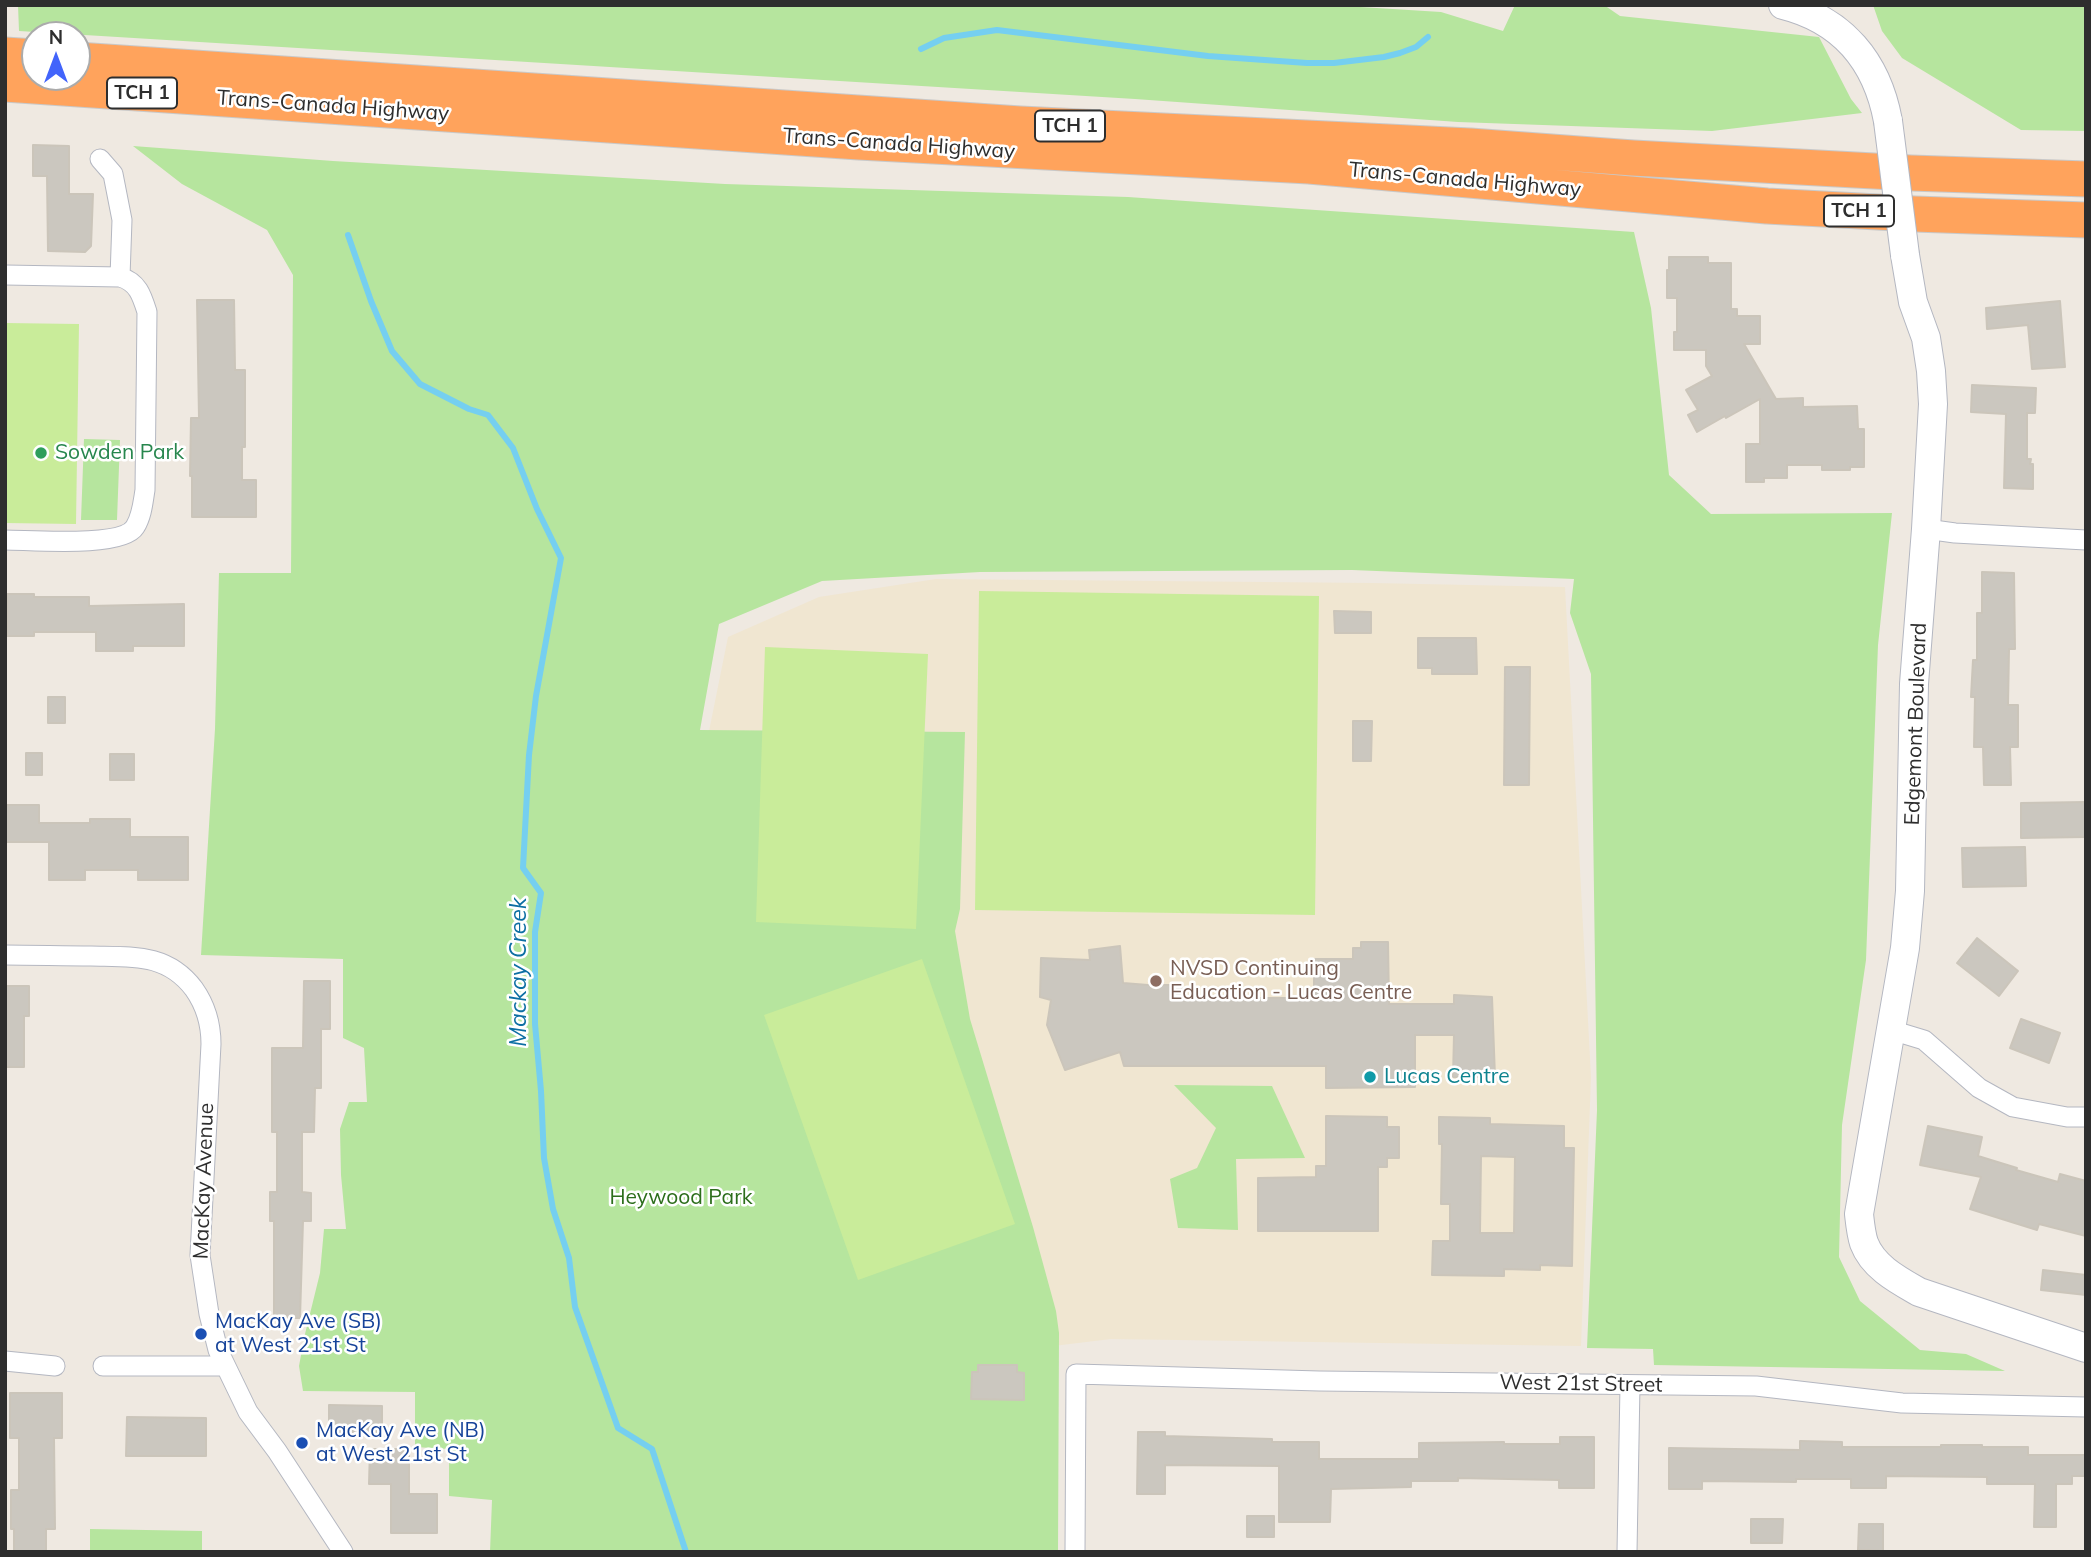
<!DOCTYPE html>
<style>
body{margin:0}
#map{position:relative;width:2091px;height:1557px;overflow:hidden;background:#efe9e1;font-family:Mulish,sans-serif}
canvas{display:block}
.frame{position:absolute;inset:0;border:7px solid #2e2e2e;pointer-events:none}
.north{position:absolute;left:21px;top:21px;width:70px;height:70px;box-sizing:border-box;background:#fff;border:2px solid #ababab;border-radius:50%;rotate:0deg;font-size:19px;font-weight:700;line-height:28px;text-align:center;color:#2e2e2e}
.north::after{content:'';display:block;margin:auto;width:24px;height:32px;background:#4264fb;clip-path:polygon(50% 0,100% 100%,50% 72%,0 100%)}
</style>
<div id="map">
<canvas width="2091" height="1557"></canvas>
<div class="frame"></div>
<div class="north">N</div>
</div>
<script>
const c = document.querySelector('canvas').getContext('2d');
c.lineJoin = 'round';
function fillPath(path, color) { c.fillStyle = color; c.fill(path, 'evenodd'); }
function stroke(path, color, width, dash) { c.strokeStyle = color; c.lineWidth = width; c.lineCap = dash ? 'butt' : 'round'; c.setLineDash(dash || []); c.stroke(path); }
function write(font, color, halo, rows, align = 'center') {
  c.font = font + ' Mulish,sans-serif'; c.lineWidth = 5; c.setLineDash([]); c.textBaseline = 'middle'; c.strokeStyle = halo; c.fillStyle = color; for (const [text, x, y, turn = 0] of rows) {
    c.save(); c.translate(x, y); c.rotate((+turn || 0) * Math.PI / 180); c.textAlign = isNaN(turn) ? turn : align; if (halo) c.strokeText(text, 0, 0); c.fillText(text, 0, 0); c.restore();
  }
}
fillPath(new Path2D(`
 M 936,579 L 1373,583 L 1565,587 L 1591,1077 L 1581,1346 L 1111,1339 L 905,1364 L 704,756 L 728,637 L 819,597 Z`), '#f0e6d1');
fillPath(new Path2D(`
 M 18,5 L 1328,5 L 1441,12 L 1503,31 L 1515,5 L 1604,5 L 1620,16 L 1819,37 L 1851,99 L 1862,113 L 1712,131 L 1458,122 L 1135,99 L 19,31 Z
 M 1873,5 L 2086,5 L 2086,131 L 2021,130 L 1902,58 L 1882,31 Z
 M 133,146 L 333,161 L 725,184 L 1128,197 L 1634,232 L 1651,308 L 1669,475 L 1711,514 L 1892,513 L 1878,645 L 1866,960 L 1842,1125 L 1839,1257 L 1860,1301 L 1920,1350 L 1966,1354 L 2005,1371 L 1654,1365 L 1653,1349 L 1587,1348 L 1597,1110 L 1591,674 L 1570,613 L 1574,579 L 1352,570 L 980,572 L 822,581 L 719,624 L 700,730 L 965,732 L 960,909 L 955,931 L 970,1019 L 1033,1227 L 1056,1311 L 1059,1333 L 1058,1552 L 490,1552 L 492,1500 L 449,1496 L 449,1449 L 415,1447 L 415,1392 L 303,1391 L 299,1366 L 305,1334 L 320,1273 L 324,1229 L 346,1229 L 341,1175 L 340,1129 L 349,1102 L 367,1102 L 364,1048 L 343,1038 L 343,959 L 201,955 L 215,729 L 219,573 L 291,573 L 293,275 L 267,230 L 182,184 Z
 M 84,439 L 120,440 L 117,520 L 81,520 Z
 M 1174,1085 L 1272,1086 L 1305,1158 L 1236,1159 L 1238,1230 L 1178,1228 L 1170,1179 L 1197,1168 L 1216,1128 Z
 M 90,1529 L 202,1531 L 202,1552 L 90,1552 Z`), '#b6e59e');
fillPath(new Path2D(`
 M 5,323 L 79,324 L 76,524 L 5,523 Z
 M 979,591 L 1319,596 L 1315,915 L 975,910 Z
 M 765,647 L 928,654 L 916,929 L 756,922 Z
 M 922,959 L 1015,1224 L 858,1280 L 764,1015 Z`), '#c9ec9a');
stroke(new Path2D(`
 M 921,49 L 944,38 L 997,30 L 1208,56 L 1307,63 L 1334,63 L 1384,57 L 1400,53 L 1416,47 L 1428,37
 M 348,235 L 371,301 L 392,351 L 420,384 L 469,409 L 488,415 L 513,448 L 537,509 L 561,558 L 536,696 L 529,755 L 523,868 L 541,893 L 535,932 L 535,1024 L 541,1091 L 544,1158 L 553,1209 L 569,1258 L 575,1307 L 618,1428 L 652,1449 L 686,1552`), '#75cff0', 6);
const building = new Path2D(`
 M 33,145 L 69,146 L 69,194 L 93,194 L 91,246 L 85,252 L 48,251 L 47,176 L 33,176 Z
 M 1669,257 L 1708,257 L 1708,263 L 1731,263 L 1731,309 L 1737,309 L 1737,316 L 1760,316 L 1760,344 L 1744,344 L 1776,399 L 1803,398 L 1803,407 L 1857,406 L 1858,429 L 1864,429 L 1864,467 L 1850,467 L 1850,470 L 1822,470 L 1822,465 L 1787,465 L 1787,478 L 1764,478 L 1764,482 L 1746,482 L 1746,444 L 1760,444 L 1760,399 L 1726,418 L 1725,416 L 1697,432 L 1688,415 L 1698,410 L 1686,390 L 1712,376 L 1706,366 L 1706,350 L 1674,350 L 1674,332 L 1677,332 L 1677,298 L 1667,298 L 1667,270 L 1669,270 Z
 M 197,300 L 234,300 L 235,370 L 245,370 L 245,447 L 242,447 L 242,480 L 256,480 L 256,517 L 192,517 L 192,476 L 190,476 L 191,418 L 199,418 Z
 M 2060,301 L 2065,367 L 2032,369 L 2028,325 L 1987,329 L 1986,308 Z
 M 1972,385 L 2036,388 L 2035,413 L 2027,413 L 2027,459 L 2031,459 L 2030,464 L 2033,464 L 2033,489 L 2004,488 L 2006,414 L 1971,412 Z
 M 1982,572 L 2014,573 L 2015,649 L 2009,649 L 2008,705 L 2018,705 L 2018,747 L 2010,747 L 2011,785 L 1984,785 L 1983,747 L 1974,747 L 1975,697 L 1971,697 L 1973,660 L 1977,660 L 1977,613 L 1982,613 Z
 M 7,594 L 34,594 L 34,597 L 89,597 L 89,606 L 184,604 L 184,646 L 133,646 L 133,651 L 96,651 L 96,632 L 34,632 L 34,636 L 7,636 Z
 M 1334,611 L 1371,612 L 1371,633 L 1335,633 Z
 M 1418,638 L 1476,638 L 1477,674 L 1432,674 L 1432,668 L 1418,668 Z
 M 1505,667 L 1530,667 L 1529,785 L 1504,785 Z
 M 48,697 L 65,697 L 65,723 L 48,723 Z
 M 1353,721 L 1372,721 L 1371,761 L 1353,761 Z
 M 26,753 L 42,753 L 42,775 L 26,775 Z
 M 110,754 L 134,754 L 134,780 L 110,780 Z
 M 2086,802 L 2086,837 L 2021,838 L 2021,803 Z
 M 5,805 L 39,805 L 39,823 L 90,823 L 90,819 L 130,819 L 130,837 L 188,837 L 188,880 L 138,880 L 138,870 L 85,870 L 85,880 L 49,880 L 49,842 L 5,842 Z
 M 2025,847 L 2026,886 L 1963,887 L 1962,848 Z
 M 1977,938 L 2018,971 L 1999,996 L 1957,963 Z
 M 1361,942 L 1388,942 L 1389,1004 L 1454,1004 L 1454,995 L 1492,997 L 1495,1077 L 1453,1077 L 1454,1035 L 1415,1035 L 1415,1087 L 1326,1088 L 1326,1066 L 1124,1066 L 1120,1052 L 1065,1070 L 1047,1025 L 1051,1000 L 1040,997 L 1041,958 L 1090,960 L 1089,950 L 1120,946 L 1123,983 L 1148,985 L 1182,985 L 1182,998 L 1314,998 L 1314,959 L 1353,959 L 1353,948 L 1361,948 Z
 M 304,981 L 330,981 L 330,1029 L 321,1029 L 321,1088 L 315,1088 L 314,1132 L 302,1132 L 302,1192 L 311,1193 L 311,1221 L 303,1221 L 300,1318 L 274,1318 L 274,1221 L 270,1221 L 270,1192 L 277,1192 L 277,1132 L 272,1132 L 272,1048 L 303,1048 Z
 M 5,986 L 29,986 L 29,1016 L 24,1016 L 24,1067 L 5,1067 Z
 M 2021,1019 L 2060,1033 L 2049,1063 L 2010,1048 Z
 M 1326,1116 L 1387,1117 L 1387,1127 L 1399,1127 L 1399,1158 L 1387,1158 L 1387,1167 L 1378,1167 L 1378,1231 L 1258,1231 L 1258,1178 L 1316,1177 L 1316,1166 L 1326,1166 Z
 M 1439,1117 L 1490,1118 L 1490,1124 L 1564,1126 L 1564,1148 L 1574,1148 L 1572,1266 L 1540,1265 L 1540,1270 L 1504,1269 L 1504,1276 L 1432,1275 L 1433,1241 L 1450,1241 L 1450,1204 L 1441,1204 L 1442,1144 L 1439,1144 ZM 1481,1156 L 1515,1157 L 1514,1233 L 1480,1233 Z
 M 1928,1126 L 1982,1137 L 1978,1156 L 2017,1168 L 2016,1170 L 2058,1182 L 2060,1174 L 2086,1181 L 2086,1236 L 2039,1224 L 2037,1230 L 1970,1209 L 1981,1177 L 1920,1165 Z
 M 2043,1270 L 2086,1275 L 2086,1295 L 2041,1290 Z
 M 978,1365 L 1017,1365 L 1017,1372 L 1024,1373 L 1024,1400 L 971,1399 L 972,1372 L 978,1372 Z
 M 10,1393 L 62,1393 L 62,1438 L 54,1438 L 55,1529 L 46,1529 L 46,1552 L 14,1552 L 14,1529 L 11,1529 L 11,1490 L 19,1490 L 19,1438 L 10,1438 Z
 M 329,1405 L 382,1406 L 382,1434 L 329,1434 Z
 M 127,1417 L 206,1418 L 206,1456 L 126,1456 Z
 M 1138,1432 L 1165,1432 L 1165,1436 L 1272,1439 L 1272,1442 L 1319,1442 L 1319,1459 L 1419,1459 L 1419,1443 L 1504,1442 L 1504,1444 L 1560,1444 L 1560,1437 L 1594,1437 L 1594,1488 L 1559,1488 L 1559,1480 L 1458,1478 L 1458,1481 L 1411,1481 L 1411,1487 L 1331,1489 L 1330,1522 L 1279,1522 L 1279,1466 L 1165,1465 L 1165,1494 L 1137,1494 Z
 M 1800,1441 L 1842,1442 L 1842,1447 L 1941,1447 L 1941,1445 L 1982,1445 L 1982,1447 L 2028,1447 L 2028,1455 L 2086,1455 L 2086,1476 L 2072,1476 L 2072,1484 L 2056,1484 L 2056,1527 L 2034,1527 L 2035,1484 L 1987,1484 L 1987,1477 L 1886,1476 L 1886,1488 L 1851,1488 L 1851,1479 L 1796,1479 L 1796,1482 L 1702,1481 L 1702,1489 L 1669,1489 L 1669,1448 L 1800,1450 Z
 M 370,1449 L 409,1449 L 409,1494 L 437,1494 L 437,1533 L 391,1533 L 391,1484 L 369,1484 Z
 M 1247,1516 L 1274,1516 L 1274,1537 L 1247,1537 Z
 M 1751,1519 L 1783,1519 L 1782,1543 L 1751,1543 Z
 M 1859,1524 L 1883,1524 L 1883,1551 L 1858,1550 Z`);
fillPath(building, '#cbc7bf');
stroke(building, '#cbc5ba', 2);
const street = new Path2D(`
 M 5,275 L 120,277
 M 1926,529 L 1955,533 L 2086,540
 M 5,540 C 31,540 122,548 135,527 C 142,516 143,502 145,490 L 147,312 C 142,296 138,282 120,277 L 122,220 L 113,174 L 100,159
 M 5,955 C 34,955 63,956 91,956 C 132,957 167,953 194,989 C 206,1006 211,1024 211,1044 L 200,1255 L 209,1314 L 218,1350 L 248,1412 L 277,1451 L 343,1552
 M 1891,1030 L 1924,1040 L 1979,1088 L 2013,1107 L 2067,1117 L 2086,1117
 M 5,1361 L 55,1366
 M 103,1366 L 224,1366
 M 1075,1552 L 1076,1374 L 1319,1381 L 1756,1386 L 1902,1403 L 2086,1407
 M 1627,1552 L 1630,1385`);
const secondary = new Path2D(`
 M 1783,5 C 1843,20 1877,62 1888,121
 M 1905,255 L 1913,302 L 1926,338 L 1931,371 L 1933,404 L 1926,529 L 1914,684 L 1910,891 L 1905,948 L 1859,1214 C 1860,1223 1861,1234 1864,1243 C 1873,1267 1898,1280 1919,1292 L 2086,1348`);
const highway = new Path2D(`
 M 5,55 L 35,57
 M 77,60 L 1020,124 L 1470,146 L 1633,158 L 1911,173 L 2086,179
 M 5,84 L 859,142 L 1309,166 L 1767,206 L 1915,214 L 2086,220`);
stroke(street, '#b4b7c1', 21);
stroke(secondary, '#b4b7c1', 30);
stroke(highway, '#c9c9c9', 37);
stroke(street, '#fff', 19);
stroke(secondary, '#fff', 28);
stroke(highway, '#ffa35c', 35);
const secondaryBridge = new Path2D(`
 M 1888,121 L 1905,255`);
stroke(secondaryBridge, '#b4b7c1', 30, []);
stroke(secondaryBridge, '#fff', 28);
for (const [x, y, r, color] of [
 [41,453,7,"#2e9e5b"],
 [1156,981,7,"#8d6e63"],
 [1370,1077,7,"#0f9aa8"],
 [201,1334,7,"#1a4fb4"],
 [302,1443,7,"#1a4fb4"]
]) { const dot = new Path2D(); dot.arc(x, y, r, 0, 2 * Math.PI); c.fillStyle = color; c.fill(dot); stroke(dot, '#fff', 2.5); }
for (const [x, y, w] of [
 [142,93,70],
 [1070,126,70],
 [1859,211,70]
]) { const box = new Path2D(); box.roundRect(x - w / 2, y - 15.5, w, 31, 5); c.fillStyle = '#fff'; c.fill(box); stroke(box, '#2e2e2e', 2); }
write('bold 19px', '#2e2e2e', null, [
 ["TCH 1",142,93],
 ["TCH 1",1070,126],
 ["TCH 1",1859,211]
]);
write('21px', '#2e2e2e', '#fff', [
 ["Trans-Canada Highway",333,106,4],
 ["Trans-Canada Highway",899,144,4],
 ["Trans-Canada Highway",1465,180,5],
 ["Edgemont Boulevard",1916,724,-88],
 ["MacKay Avenue",204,1181,-88],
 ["West 21st Street",1581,1384,1]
]);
write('21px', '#27864d', '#fff', [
 ["Sowden Park",55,453]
], 'left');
write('21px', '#785e54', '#fff', [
 ["NVSD Continuing",1170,969],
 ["Education - Lucas Centre",1170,993]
], 'left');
write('21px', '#0d838f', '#fff', [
 ["Lucas Centre",1384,1077]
], 'left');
write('21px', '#2c6e1b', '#fff', [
 ["Heywood Park",681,1198]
]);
write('21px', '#164399', '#fff', [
 ["MacKay Ave (SB)",215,1322],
 ["at West 21st St",215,1346],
 ["MacKay Ave (NB)",316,1431],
 ["at West 21st St",316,1455]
], 'left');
write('italic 23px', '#0d6fa3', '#fff', [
 ["Mackay Creek",519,972,-90]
]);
</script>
